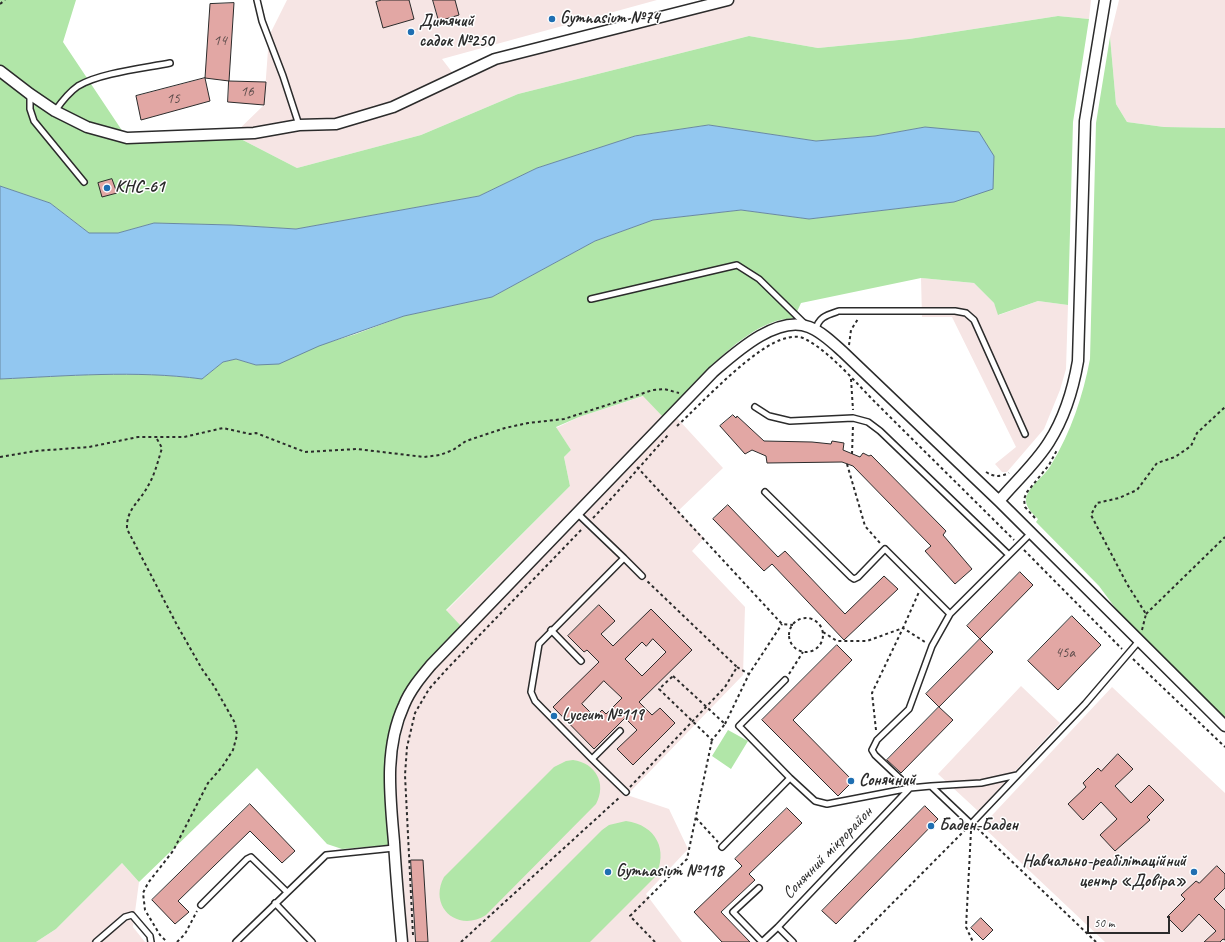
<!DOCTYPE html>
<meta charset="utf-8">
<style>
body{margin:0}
#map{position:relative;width:1225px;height:942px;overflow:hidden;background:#fff;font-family:Caveat,sans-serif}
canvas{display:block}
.scale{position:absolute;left:1087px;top:916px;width:83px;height:18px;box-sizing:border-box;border:2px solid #2b2b2b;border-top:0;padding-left:5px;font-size:12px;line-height:14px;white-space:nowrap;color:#2b2b2b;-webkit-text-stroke:3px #fff;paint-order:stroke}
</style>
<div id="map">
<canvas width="1225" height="942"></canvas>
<div class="scale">50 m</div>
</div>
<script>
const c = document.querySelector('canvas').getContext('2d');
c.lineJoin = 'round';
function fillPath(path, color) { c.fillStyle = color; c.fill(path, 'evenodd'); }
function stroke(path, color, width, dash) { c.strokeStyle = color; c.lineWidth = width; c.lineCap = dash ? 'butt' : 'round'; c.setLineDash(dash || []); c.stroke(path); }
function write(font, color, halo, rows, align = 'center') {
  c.font = font + ' Caveat,sans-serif'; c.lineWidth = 3; c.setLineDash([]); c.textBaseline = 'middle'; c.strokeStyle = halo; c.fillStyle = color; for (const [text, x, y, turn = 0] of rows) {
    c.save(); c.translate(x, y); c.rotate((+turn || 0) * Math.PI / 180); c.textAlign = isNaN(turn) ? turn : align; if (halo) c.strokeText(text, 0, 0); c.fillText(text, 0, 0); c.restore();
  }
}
fillPath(new Path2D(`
 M 287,0 L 657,0 L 442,59 L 455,76 L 495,59 L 728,0 L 1091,0 L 1089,19 L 1058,16 L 909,39 L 818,48 L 749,36 L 518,94 L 421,135 L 297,168 L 233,135 L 264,105 L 269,36 Z
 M 1119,0 L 1225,0 L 1225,128 L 1164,127 L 1127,122 L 1116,104 L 1110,37 Z
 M 921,278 L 974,283 L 994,303 L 999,315 L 1038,301 L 1068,305 L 1066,369 L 1060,390 L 1044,429 L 1007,472 L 1002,472 L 995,464 L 1016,447 L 952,317 L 922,317 Z
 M 644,396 L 663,417 L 461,626 L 446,611 L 570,486 L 564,457 L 571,450 L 556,428 L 579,417 Z
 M 677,418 L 723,468 L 678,511 L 704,538 L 692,551 L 745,607 L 743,675 L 627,795 L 669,809 L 688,849 L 646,894 L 682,942 L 406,942 L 397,822 L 396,772 L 399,743 L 408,707 L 419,687 L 434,668 Z
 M 1021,686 L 1060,723 L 978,811 L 938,774 Z
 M 1112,687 L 1225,793 L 1225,942 L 1105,942 L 982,826 Z
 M 122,863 L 139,882 L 133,927 L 145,942 L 36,942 L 56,929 Z`), '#f6e5e4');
fillPath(new Path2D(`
 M 0,0 L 76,0 L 63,42 L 127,138 L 233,135 L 297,168 L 421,135 L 518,94 L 749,36 L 818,48 L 909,39 L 1058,16 L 1089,19 L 1073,122 L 1068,305 L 1038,301 L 998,315 L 994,303 L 974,283 L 921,278 L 801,303 L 794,318 C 788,319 782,319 776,321 C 735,334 692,386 663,417 L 643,396 L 579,417 L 556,427 L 571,450 L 564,457 L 570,486 L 446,610 L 461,626 C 444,643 426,660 412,680 C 378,729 386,789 389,845 L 342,849 L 327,844 L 257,768 L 139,882 L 122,863 L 56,929 L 36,942 L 0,942 L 0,379 C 67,376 135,370 202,379 L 223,362 L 236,359 L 256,365 L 356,334 L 404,316 L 492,297 L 595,241 L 653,220 L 741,210 L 809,219 L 954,202 L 945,130 L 925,127 L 875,136 L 816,141 L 709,125 L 635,136 L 537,168 L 479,196 L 296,229 L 231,225 L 154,223 L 118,233 L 89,233 L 50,203 L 0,186 Z
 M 1110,37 L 1116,104 L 1127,122 L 1164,127 L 1225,128 L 1225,718 L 1119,613 L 1099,586 L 1036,522 L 1038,519 C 1033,514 1025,507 1026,499 C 1028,486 1045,476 1051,465 C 1071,432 1083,396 1090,359 L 1096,123 Z
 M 728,730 L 748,741 L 731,769 L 712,756 Z
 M 573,760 C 596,763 607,784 596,804 L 486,915 C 458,933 428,907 444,877 L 554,767 L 566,761 Z
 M 626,821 C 656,825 669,850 655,877 L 590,942 L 490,942 L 602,830 L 609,825 Z`), '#b1e6a8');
const water = new Path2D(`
 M 709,125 L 816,141 L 875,136 L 925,127 L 979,132 L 994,156 L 993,189 L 954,202 L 809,219 L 741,210 L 653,220 L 595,241 L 492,297 L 404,316 L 319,346 L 279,364 L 256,365 L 236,359 L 223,362 L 202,379 C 135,370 67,376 0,379 L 0,186 L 50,203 L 89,233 L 118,233 L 154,223 L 231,225 L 296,229 L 479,196 L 537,168 L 635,136 Z`);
fillPath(water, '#92c7f0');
stroke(water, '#6989a1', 1);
const building = new Path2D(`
 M 382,0 L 409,0 L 414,19 L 383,28 L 376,2 Z
 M 433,0 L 455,0 L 459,15 L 439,21 Z
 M 234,3 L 229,81 L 205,78 L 210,4 Z
 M 205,78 L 210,101 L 141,120 L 136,96 Z
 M 229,81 L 266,82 L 264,105 L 228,102 Z
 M 112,179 L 117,193 L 102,197 L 98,183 Z
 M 733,415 L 736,418 L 737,416 L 764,441 L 812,442 L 831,444 L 832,441 L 844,443 L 843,450 L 860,457 L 863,453 L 869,456 L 871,455 L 946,531 L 943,535 L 972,569 L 955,584 L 925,551 L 931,546 L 853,466 L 842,462 L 767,463 L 766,456 L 752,450 L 745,454 L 720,426 Z
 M 728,505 L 778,557 L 785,551 L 845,614 L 884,576 L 898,589 L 844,640 L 772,564 L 764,571 L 713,519 Z
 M 1020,572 L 1033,585 L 980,639 L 967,626 Z
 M 599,605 L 615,621 L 601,634 L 613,646 L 651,609 L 692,650 L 639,702 L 652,715 L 660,708 L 675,723 L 633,765 L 617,749 L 637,730 L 625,718 L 594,749 L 553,707 L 599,662 L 587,650 L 584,652 L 568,636 ZM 653,639 L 666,652 L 642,676 L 625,659 L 642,642 L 646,646 ZM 604,681 L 622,698 L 606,714 L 602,710 L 595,717 L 582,704 Z
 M 1072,616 L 1101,645 L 1058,690 L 1028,661 Z
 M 980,639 L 993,652 L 939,707 L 926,694 Z
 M 837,645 L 852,660 L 793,720 L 853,781 L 838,796 L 762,720 Z
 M 939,707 L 953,720 L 901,773 L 887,760 Z
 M 1118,754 L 1133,769 L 1115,786 L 1131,803 L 1149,785 L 1164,800 L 1147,817 L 1150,820 L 1115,851 L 1100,835 L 1117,819 L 1101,802 L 1083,820 L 1068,804 L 1086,787 L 1083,783 L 1098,768 L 1101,771 Z
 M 250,804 L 295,851 L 282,863 L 250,831 L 178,901 L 189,912 L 175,924 L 152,900 Z
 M 925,806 L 938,819 L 836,924 L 822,911 Z
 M 787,808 L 802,823 L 749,874 L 755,880 L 721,912 L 750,942 L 722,942 L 694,912 L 742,866 L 735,859 Z
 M 411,860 L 423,860 L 428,942 L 416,942 Z
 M 1217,866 L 1225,874 L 1225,888 L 1214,899 L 1225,910 L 1225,940 L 1223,939 L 1220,942 L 1204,942 L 1216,931 L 1199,914 L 1182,932 L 1167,917 L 1185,899 L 1181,895 L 1196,881 L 1199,883 Z
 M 981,918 L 993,930 L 983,940 L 971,928 Z`);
fillPath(building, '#e2a7a4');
stroke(building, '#2b2b2b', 1);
const service = new Path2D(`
 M 257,0 L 262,21 L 283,76 L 299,125
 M 30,94 L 30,109 L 34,121 L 84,182
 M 55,111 C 62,101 68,93 78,86 C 99,73 145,68 170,63
 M 591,299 L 737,265 L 759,279 L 806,325
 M 816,330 C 818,317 827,315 839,311 L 955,311 L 966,313 L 974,320 L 1025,434
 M 755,407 L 769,416 L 790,421 L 853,418 L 868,422 L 880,431 L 1009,555
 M 765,492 L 851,577 L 854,579 L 858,577 L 885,549 L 950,614 L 1031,533
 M 577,513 L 624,558 L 539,644 L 531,692 L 535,701 L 592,759 L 626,792
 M 624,558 L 642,576
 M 950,614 L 932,646 L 909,709 L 877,740 L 872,750 L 875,755 L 910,788 L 931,786 L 971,824 L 1085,704 L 1139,641
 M 551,630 L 581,661
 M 785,680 L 739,726 L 790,778 L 815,801 L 827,804 L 910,788 L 778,927 L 793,942
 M 592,759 L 620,731
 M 931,786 L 981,783 L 1017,775
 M 722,847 L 790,778
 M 759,888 L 733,912 L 762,942 L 778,927
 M 275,903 L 312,942
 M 201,905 L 247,859 L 251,857 L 287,892
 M 96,942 L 125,917 L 132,915 L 150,936 L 151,942
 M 236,942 L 326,855 L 394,848`);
const minor = new Path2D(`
 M 0,71 L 30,94 L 55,111 L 87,127 L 127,138 L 254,133 L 299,125 L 336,124 L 393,107 L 495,59 L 728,0
 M 999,501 C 1015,482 1036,463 1049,442 C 1065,417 1073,390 1078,361 L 1085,121 L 1105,0
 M 402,942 C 399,909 396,875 394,842 C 390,796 384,748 404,705 C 410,690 421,677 431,665 L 713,372 C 734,354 777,314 809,327 C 822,332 833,343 843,352 L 999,501 L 1225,726`);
stroke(service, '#2b2b2b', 8);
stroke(minor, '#2b2b2b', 13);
stroke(new Path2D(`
 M 0,4 L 5,0
 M 849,345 L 851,330 L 858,319
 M 851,379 L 853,410
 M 677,426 C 701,404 756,344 787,338 C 793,336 801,336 807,340 C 831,353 857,384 876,403 C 922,449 968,494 1014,540
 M 157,439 L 162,448 C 158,461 155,474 148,486 C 139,503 126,509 127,529 L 177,625 L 202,669 L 214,686 L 235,723 L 237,735 L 233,750 L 222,767 L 208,783 L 173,851 L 148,883 L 143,893 L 145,910 L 160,935 L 167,942
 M 852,454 L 853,425
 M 0,457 L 35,451 L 89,447 L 138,437 L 184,437 L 223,428 L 250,434 L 256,433 L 305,452 L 357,449 L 424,457 L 440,455 L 453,450 L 466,441 L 505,428 L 528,423 L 564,419 L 653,390 L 664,389 L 679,393
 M 847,464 L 865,526 L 880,543
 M 637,467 L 782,624 L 793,625
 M 986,472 C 994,477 1000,477 1009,473
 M 593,518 C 619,491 643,463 668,435
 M 1035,518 L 1025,507 L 1024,499 L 1027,492 L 1049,465 L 1057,450
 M 1024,550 L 1122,649
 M 1146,614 L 1225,537
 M789 635a17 17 0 1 1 34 0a17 17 0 1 1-34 0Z
 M 1142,630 L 1146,614 L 1127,584 L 1091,515 L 1097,503 L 1119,498 L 1137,490 L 1157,463 L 1175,457 L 1191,446 L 1197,433 L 1225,407
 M 823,632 L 837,641 L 867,641 L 903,628 L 919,592
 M 1133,659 L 1225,747
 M 737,667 L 749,674
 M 789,674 L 803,652
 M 673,676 L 725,724 L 712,740 L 659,689 Z
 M 725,724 L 749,674 L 782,624
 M 876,730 L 872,693 L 903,628 L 925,642
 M 630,787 L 725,687 L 737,667 L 647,581
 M 696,818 L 718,842
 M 977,828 L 1096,942
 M 971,831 L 966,927 L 973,942
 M 413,935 L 405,775 L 407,747 L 415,713 L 429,689 L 446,670 L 583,528
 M 177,942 L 185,934 L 197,911
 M 461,942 L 620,797
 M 655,942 L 630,916 L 687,859 L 712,740
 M 854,942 L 966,829`), '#2b2b2b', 2, [3, 3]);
stroke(service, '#fff', 5);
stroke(minor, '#fff', 10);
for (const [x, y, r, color] of [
 [552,19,4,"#1f6fb2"],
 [411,32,4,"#1f6fb2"],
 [107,188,4,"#1f6fb2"],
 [554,716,4,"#1f6fb2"],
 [851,781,4,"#1f6fb2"],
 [931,826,4,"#1f6fb2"],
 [608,872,4,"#1f6fb2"],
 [1194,872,4,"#1f6fb2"]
]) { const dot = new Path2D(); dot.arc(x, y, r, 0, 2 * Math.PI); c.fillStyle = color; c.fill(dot); stroke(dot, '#fff', 1.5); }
write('15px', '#594a49', null, [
 ["14",220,41],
 ["16",247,92],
 ["15",173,99],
 ["45а",1065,653]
]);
write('bold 17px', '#2b2b2b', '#fff', [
 ["Gymnasium №74",560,19],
 ["Дитячий",419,22],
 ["садок №250",419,42],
 ["КНС-61",115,188],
 ["Lyceum №119",562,716],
 ["Сонячний",859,781],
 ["Баден-Баден",939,826],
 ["Навчально-реабілітаційний",1186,862,"right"],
 ["центр «Довіра»",1186,882,"right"],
 ["Gymnasium №118",616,872]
], 'left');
write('17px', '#2b2b2b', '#fff', [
 ["Сонячний мікрорайон",828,853,-46]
]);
</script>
